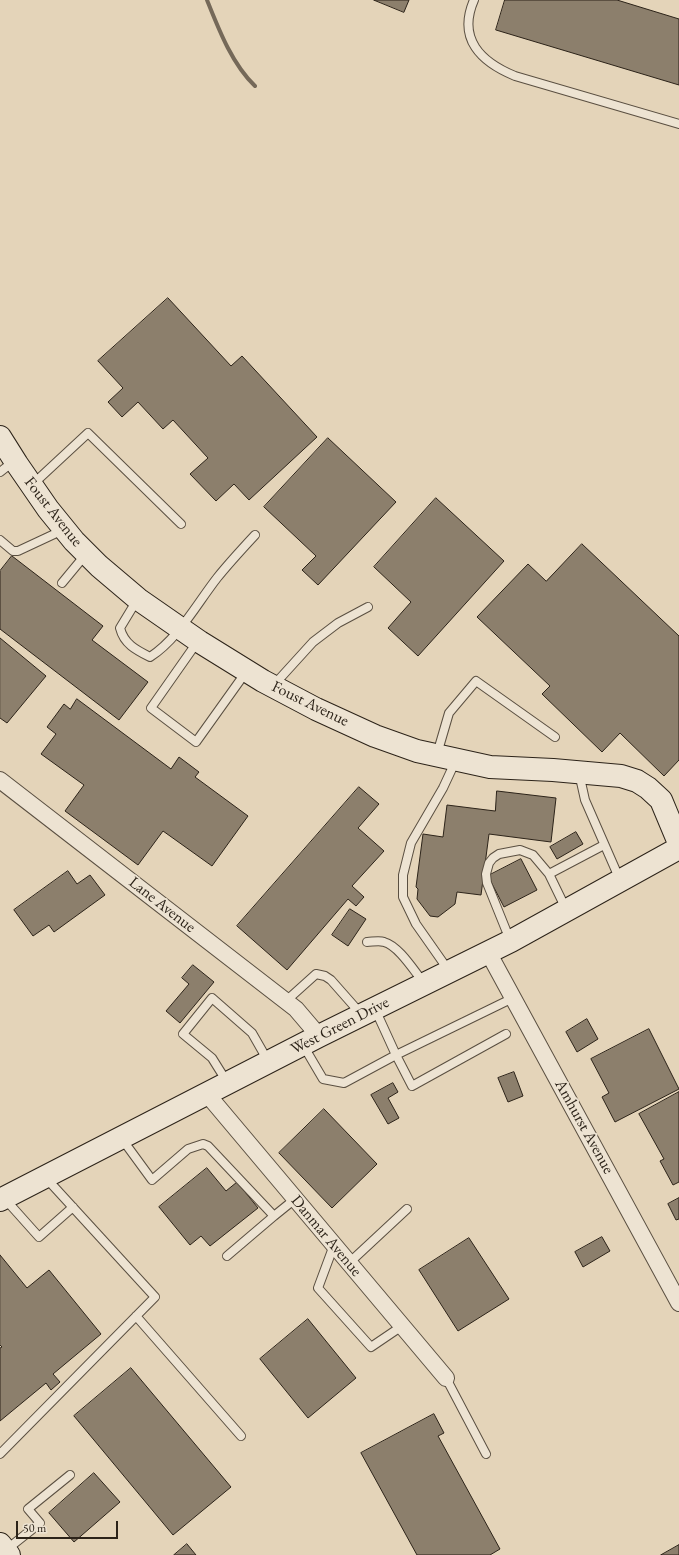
<!DOCTYPE html>
<style>
body{margin:0}
#map{position:relative;width:679px;height:1555px;overflow:hidden;background:#e4d4b9;font-family:"EB Garamond",serif}
canvas{display:block}
.scale{position:absolute;left:16px;top:1521px;width:102px;height:18px;box-sizing:border-box;border:2px solid #2c2319;border-top:0;padding-left:5px;font-size:12px;line-height:14px;white-space:nowrap;color:#2c2319;-webkit-text-stroke:3px #ede3d2;paint-order:stroke}
</style>
<div id="map">
<canvas width="679" height="1555"></canvas>
<div class="scale">50 m</div>
</div>
<script>
const c = document.querySelector('canvas').getContext('2d');
c.lineJoin = 'round';
function stroke(path, color, width, dash) { c.strokeStyle = color; c.lineWidth = width; c.lineCap = dash ? 'butt' : 'round'; c.setLineDash(dash || []); c.stroke(path); }
function fillPath(path, color) { c.fillStyle = color; c.fill(path, 'evenodd'); }
function write(font, color, halo, rows, align = 'center') {
  c.font = font + ' "EB Garamond",serif'; c.lineWidth = 3.5; c.setLineDash([]); c.textBaseline = 'middle'; c.strokeStyle = halo; c.fillStyle = color; for (const [text, x, y, turn = 0] of rows) {
    c.save(); c.translate(x, y); c.rotate((+turn || 0) * Math.PI / 180); c.textAlign = isNaN(turn) ? turn : align; if (halo) c.strokeText(text, 0, 0); c.fillText(text, 0, 0); c.restore();
  }
}
stroke(new Path2D(`
 M 207,0 C 219,30 232,64 255,86`), '#756959', 4);
const building = new Path2D(`
 M 374,0 L 409,0 L 404,12 Z
 M 505,0 L 617,0 L 679,19 L 679,85 L 496,30 Z
 M 168,298 L 231,366 L 242,356 L 317,437 L 249,500 L 234,484 L 216,501 L 190,474 L 208,458 L 173,420 L 163,429 L 138,402 L 122,417 L 108,402 L 123,388 L 98,361 Z
 M 328,438 L 396,502 L 318,585 L 302,570 L 316,556 L 264,507 Z
 M 436,498 L 504,561 L 418,656 L 388,628 L 411,602 L 374,567 Z
 M 582,544 L 679,636 L 679,760 L 664,776 L 620,733 L 602,752 L 542,694 L 550,686 L 477,617 L 528,564 L 546,581 Z
 M 12,556 L 103,626 L 92,640 L 148,682 L 119,720 L 0,629 L 0,571 Z
 M 0,638 L 46,676 L 7,723 L 0,718 Z
 M 77,699 L 171,769 L 179,757 L 199,772 L 195,777 L 248,816 L 212,866 L 163,831 L 138,865 L 65,811 L 84,785 L 41,754 L 56,734 L 47,727 L 64,704 L 70,709 Z
 M 359,787 L 379,804 L 358,828 L 384,851 L 352,886 L 364,897 L 356,906 L 348,899 L 287,970 L 237,926 Z
 M 497,791 L 556,798 L 551,842 L 489,834 L 481,895 L 457,892 L 455,904 L 438,917 L 430,916 L 417,899 L 418,889 L 416,887 L 423,834 L 443,837 L 447,805 L 495,811 Z
 M 576,832 L 583,844 L 557,859 L 550,847 Z
 M 521,859 L 537,890 L 504,907 L 488,876 Z
 M 68,871 L 77,884 L 90,875 L 105,895 L 54,932 L 49,925 L 33,936 L 14,910 Z
 M 350,909 L 366,919 L 348,946 L 332,935 Z
 M 193,965 L 214,982 L 180,1023 L 166,1011 L 189,984 L 182,978 Z
 M 587,1019 L 598,1039 L 577,1052 L 566,1032 Z
 M 649,1029 L 679,1089 L 615,1122 L 602,1097 L 609,1093 L 591,1059 Z
 M 514,1072 L 523,1096 L 508,1102 L 498,1078 Z
 M 393,1083 L 398,1092 L 388,1098 L 399,1118 L 388,1124 L 371,1095 Z
 M 679,1092 L 679,1182 L 673,1185 L 660,1161 L 664,1159 L 639,1114 Z
 M 324,1109 L 377,1164 L 332,1208 L 279,1153 Z
 M 207,1168 L 226,1191 L 237,1182 L 258,1208 L 210,1246 L 201,1236 L 190,1245 L 159,1207 Z
 M 679,1198 L 679,1219 L 676,1220 L 668,1204 Z
 M 602,1237 L 610,1251 L 583,1267 L 575,1252 Z
 M 469,1238 L 509,1299 L 458,1331 L 419,1270 Z
 M 0,1255 L 27,1288 L 49,1270 L 101,1334 L 53,1374 L 60,1382 L 51,1390 L 46,1383 L 0,1421 L 0,1348 L 2,1347 L 0,1345 Z
 M 308,1319 L 356,1378 L 308,1418 L 260,1359 Z
 M 131,1368 L 231,1487 L 173,1535 L 74,1416 Z
 M 434,1414 L 444,1433 L 438,1436 L 500,1549 L 490,1555 L 417,1555 L 361,1453 Z
 M 94,1473 L 120,1502 L 74,1542 L 49,1513 Z
 M 187,1544 L 196,1555 L 174,1555 Z
 M 679,1545 L 679,1555 L 661,1555 Z`);
fillPath(building, '#8c7f6c');
stroke(building, '#2c2319', 1);
const lane = new Path2D(`
 M 474,0 C 457,39 481,62 515,76 L 679,124
 M 0,472 L 14,461
 M 32,485 L 88,433 L 181,524
 M 0,540 L 13,551 L 18,551 L 63,530
 M 62,583 L 86,554
 M 137,600 L 120,628 C 124,644 136,650 150,657 C 178,639 196,605 217,578 C 229,563 242,549 255,535
 M 198,641 L 151,708 L 196,742 L 246,672
 M 273,686 L 313,642 L 338,623 L 368,607
 M 437,754 L 449,713 L 476,681 L 555,737
 M 579,773 L 585,800 L 620,880
 M 566,909 L 549,874 L 604,845
 M 510,940 L 487,883 L 486,874 L 489,863 L 493,858 L 499,854 L 520,850 L 533,855 L 549,874
 M 367,942 C 372,942 379,940 384,942 C 399,946 414,971 424,983
 M 449,971 L 416,924 L 403,897 L 403,875 L 411,843 L 443,788 L 456,760
 M 286,1001 L 316,974 L 325,976 L 331,980 L 361,1014
 M 506,1034 L 412,1086 L 396,1055 L 513,998
 M 303,1045 L 323,1079 L 344,1083 L 396,1055 L 375,1009
 M 227,1082 L 212,1058 L 183,1034 L 212,998 L 252,1033 L 268,1061
 M 122,1139 L 152,1180 L 188,1149 L 203,1144 L 208,1146 L 274,1216 L 295,1199
 M 5,1199 L 39,1237 L 73,1207
 M 334,1245 L 318,1288 L 371,1347 L 402,1326
 M 227,1256 L 274,1216
 M 349,1263 L 407,1209
 M 136,1316 L 241,1436
 M 446,1378 L 486,1454
 M 0,1454 L 155,1297 L 46,1178
 M 6,1550 L 40,1523 L 28,1509 L 70,1475`);
const street = new Path2D(`
 M 0,780 L 296,1009 L 319,1036
 M 488,952 L 679,1303
 M 207,1094 L 446,1378`);
const secondary = new Path2D(`
 M 0,437 L 17,464 L 48,509 L 74,541 L 99,566 L 138,599 L 200,642 L 263,681 L 316,709 L 375,736 L 417,751 L 490,767 L 553,770 L 621,776 L 637,781 L 648,788 L 661,800 L 679,843
 M 0,1200 L 319,1036 L 511,941 L 679,848
 M 0,1544 L 9,1555`);
stroke(lane, '#5a4f41', 10);
stroke(street, '#5a4f41', 18);
stroke(secondary, '#2c2319', 24);
stroke(lane, '#ede3d2', 8);
stroke(street, '#ede3d2', 16);
stroke(secondary, '#ede3d2', 22);
write('16px', '#2c2319', '#ede3d2', [
 ["Foust Avenue",53,512,52],
 ["Foust Avenue",310,704,26],
 ["Lane Avenue",162,905,38],
 ["West Green Drive",340,1026,-27],
 ["Amhurst Avenue",584,1127,61],
 ["Danmar Avenue",326,1236,50]
]);
</script>
